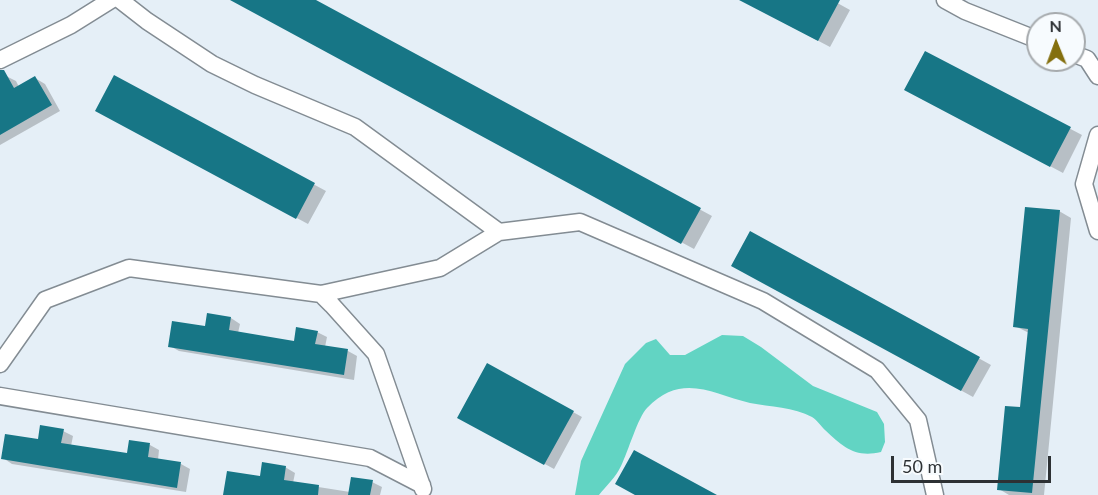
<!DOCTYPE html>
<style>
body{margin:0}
#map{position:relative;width:1098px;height:495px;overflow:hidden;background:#e5eff7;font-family:Lato,sans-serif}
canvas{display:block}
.north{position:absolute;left:1026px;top:12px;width:60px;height:60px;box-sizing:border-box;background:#f7fbfe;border:2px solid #a6aaad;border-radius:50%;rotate:359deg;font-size:16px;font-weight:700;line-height:24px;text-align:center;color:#2d3134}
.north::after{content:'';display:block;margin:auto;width:21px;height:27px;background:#846f0e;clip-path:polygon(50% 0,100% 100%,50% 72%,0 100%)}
.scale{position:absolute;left:891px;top:456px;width:160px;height:27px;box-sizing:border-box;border:3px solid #2d3134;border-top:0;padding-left:8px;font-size:18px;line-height:21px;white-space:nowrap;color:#2d3134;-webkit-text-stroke:4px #f7fbfe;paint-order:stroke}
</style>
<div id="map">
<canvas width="1098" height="495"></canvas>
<div class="north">N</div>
<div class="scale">50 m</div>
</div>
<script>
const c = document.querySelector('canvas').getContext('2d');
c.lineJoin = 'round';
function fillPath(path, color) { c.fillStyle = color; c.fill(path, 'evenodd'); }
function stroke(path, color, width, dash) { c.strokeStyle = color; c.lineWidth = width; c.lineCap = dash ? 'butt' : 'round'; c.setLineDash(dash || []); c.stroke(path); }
fillPath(new Path2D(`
 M 722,335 L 743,336 L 761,347 L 813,386 L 877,412 L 884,424 L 885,442 L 881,452 C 855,458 843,447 825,430 C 821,426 817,420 812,417 C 794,407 770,407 750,403 C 712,394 682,372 647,408 C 638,417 628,452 621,466 C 616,477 606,486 599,495 L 575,495 L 581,461 L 625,364 L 646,343 L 656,339 L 670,355 L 685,355 Z`), '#62d4c3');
fillPath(new Path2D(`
 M 232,0 L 313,0 L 712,216 L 694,249 Z
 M 741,0 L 832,0 L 850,10 L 830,47 Z
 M 926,53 L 1082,135 L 1063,173 L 918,96 Z
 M 6,76 L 16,81 L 19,87 L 35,78 L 45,84 L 60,111 L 0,145 L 0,79 Z
 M 115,77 L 326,191 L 308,224 L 109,117 Z
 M 1059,211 L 1071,218 L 1044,495 L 1009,495 L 999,489 L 1022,409 L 1029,333 L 1015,326 Z
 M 751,233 L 991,365 L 973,397 L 733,265 Z
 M 231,318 L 240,324 L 238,333 L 295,342 L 317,332 L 327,337 L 325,347 L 348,351 L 357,356 L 354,380 L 179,351 L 170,346 Z
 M 488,365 L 582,417 L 554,469 L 459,417 Z
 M 63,431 L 73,436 L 71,446 L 128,455 L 130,441 L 150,445 L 159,450 L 158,460 L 181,464 L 190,469 L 186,492 L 12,464 L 3,458 Z
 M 285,467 L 295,473 L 293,483 L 350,492 L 372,482 L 382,487 L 380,495 L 225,495 Z`), '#0003');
fillPath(new Path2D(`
 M 230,0 L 316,0 L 701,208 L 681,244 Z
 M 739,0 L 840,0 L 818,41 Z
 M 925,51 L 1071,127 L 1050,167 L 904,90 Z
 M 0,70 L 4,70 L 14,88 L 35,76 L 52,105 L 0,135 Z
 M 114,75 L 315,183 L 296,219 L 95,111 Z
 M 1025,207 L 1060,210 L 1032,493 L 997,490 L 1005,406 L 1020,407 L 1028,329 L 1013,327 Z
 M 750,231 L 980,357 L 961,391 L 731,266 Z
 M 207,313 L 231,317 L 229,330 L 294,341 L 296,327 L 318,331 L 315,344 L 348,349 L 344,375 L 168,347 L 172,321 L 205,326 Z
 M 487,363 L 574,411 L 544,465 L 457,418 Z
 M 40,425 L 64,429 L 61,443 L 127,453 L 129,440 L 150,443 L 148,457 L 181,462 L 177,488 L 1,459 L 5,434 L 38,439 Z
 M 634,450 L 717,495 L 635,495 L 615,484 Z
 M 262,462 L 286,466 L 284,480 L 319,485 L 318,495 L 223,495 L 227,471 L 260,476 Z
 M 351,477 L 373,480 L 370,495 L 348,495 Z`), '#177686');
const minor = new Path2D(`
 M 120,0 L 147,21 L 212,64 L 255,85 L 355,127 L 499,232
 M 945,0 L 965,11 L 1038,40
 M 1074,54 L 1087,59 L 1098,76
 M 0,60 L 71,25 L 111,0
 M 1098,135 L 1084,184 L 1098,231
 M 321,294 L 332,305 L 376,354 L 423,489
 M 0,364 L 45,300 L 129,268 L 321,294 L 440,268 L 499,232 L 580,222 L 763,301 L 877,370 L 918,420 L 935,495
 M 0,396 L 370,458 L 422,485`);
stroke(minor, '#838c93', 19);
stroke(minor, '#fff', 16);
</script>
